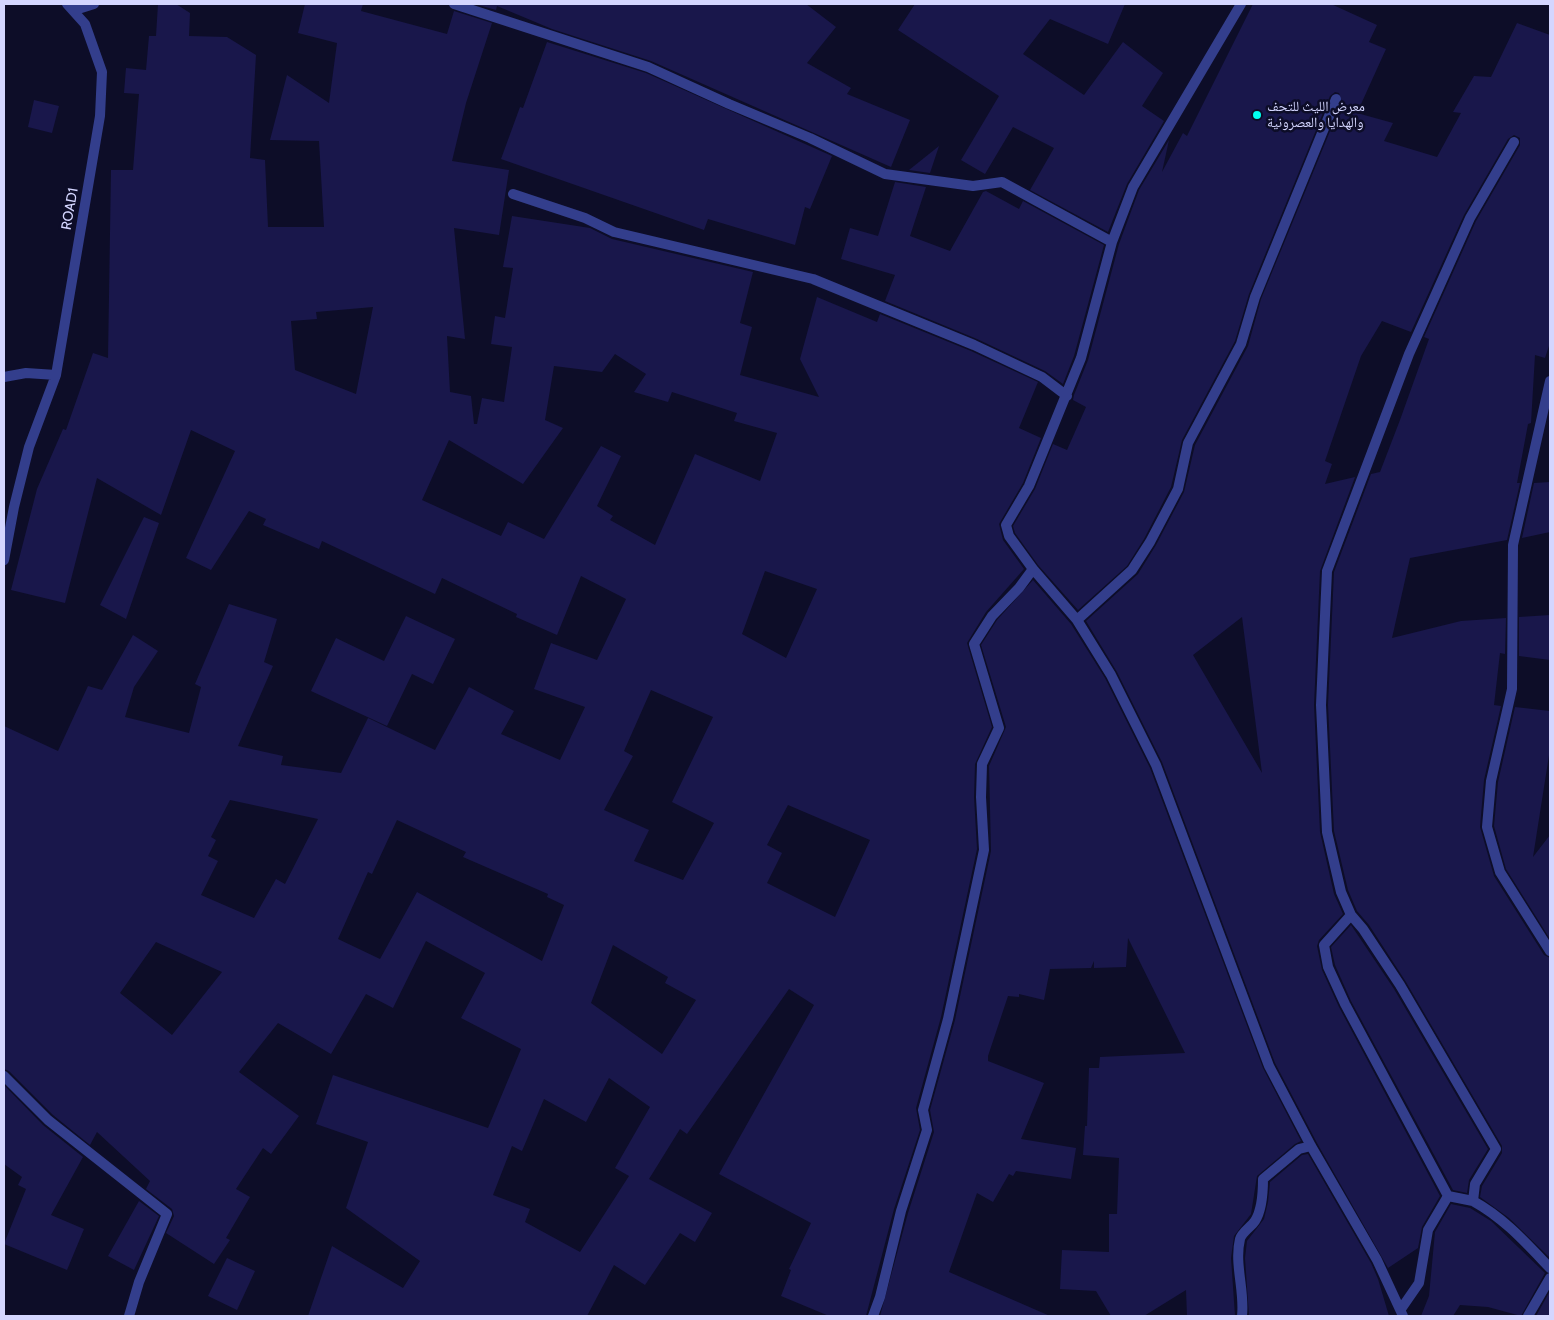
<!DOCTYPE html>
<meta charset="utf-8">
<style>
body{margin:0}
#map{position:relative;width:1554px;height:1320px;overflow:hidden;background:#0d0d28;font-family:Cabin,sans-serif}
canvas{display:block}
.frame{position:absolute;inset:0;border:5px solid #d4d6ff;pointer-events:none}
</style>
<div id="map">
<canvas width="1554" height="1320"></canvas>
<div class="frame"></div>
</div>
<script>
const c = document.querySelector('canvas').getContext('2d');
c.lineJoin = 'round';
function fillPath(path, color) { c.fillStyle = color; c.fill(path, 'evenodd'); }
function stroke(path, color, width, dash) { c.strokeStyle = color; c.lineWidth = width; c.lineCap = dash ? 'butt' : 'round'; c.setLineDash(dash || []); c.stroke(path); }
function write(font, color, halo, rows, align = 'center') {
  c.font = font + ' Cabin,"Noto Naskh Arabic",sans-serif'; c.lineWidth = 5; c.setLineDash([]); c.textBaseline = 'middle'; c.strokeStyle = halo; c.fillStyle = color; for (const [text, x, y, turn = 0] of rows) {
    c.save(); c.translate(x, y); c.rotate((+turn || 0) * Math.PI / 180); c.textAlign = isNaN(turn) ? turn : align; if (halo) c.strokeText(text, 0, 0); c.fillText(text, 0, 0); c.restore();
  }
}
fillPath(new Path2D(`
 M 158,4 L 176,4 L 190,13 L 189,36 L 227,37 L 256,55 L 250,158 L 265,160 L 268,227 L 324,227 L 319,141 L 270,140 L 287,75 L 329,103 L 337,43 L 298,33 L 305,4 L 363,4 L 361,11 L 447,34 L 454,11 L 492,23 L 466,103 L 452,161 L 509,170 L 499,235 L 454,228 L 465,339 L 447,336 L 450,392 L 471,396 L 474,424 L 477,424 L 482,398 L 504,402 L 512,347 L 491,344 L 495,316 L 505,318 L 513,268 L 503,267 L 512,216 L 590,228 L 612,239 L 753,272 L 740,323 L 752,327 L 740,375 L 819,397 L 800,359 L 817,297 L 877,322 L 880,314 L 971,351 L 1038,382 L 1019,428 L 1041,438 L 1023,483 L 999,524 L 1003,540 L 1024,569 L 986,612 L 967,643 L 992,727 L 975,764 L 974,797 L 977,849 L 941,1017 L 916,1108 L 920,1130 L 894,1209 L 866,1316 L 829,1316 L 781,1296 L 791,1270 L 789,1269 L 811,1223 L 719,1174 L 814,1005 L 789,989 L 687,1134 L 680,1129 L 649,1179 L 712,1213 L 695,1242 L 680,1233 L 645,1285 L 614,1265 L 587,1316 L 308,1316 L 332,1246 L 403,1288 L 420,1261 L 346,1208 L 368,1142 L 316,1124 L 333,1075 L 488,1128 L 521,1049 L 461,1018 L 485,973 L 426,941 L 393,1008 L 366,994 L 331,1054 L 278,1023 L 239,1072 L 299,1116 L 271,1154 L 263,1148 L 236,1189 L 250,1197 L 226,1238 L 230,1240 L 214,1264 L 166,1233 L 174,1216 L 172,1209 L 146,1189 L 150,1181 L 97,1132 L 90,1145 L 53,1115 L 9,1071 L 4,1069 L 4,726 L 58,751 L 88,686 L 102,690 L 133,635 L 158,651 L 134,687 L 125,717 L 189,733 L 201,687 L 195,684 L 229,604 L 277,619 L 264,662 L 273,666 L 238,746 L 283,756 L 281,765 L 341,773 L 368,718 L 435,750 L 469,687 L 514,711 L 501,734 L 560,760 L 585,707 L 534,689 L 551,643 L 597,660 L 626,599 L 581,576 L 557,635 L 516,617 L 517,614 L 442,578 L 435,594 L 322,541 L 319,549 L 263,525 L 266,519 L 249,511 L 211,570 L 186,558 L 235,451 L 191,430 L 161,515 L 97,478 L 65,603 L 11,590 L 37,489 L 63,429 L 66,430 L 93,353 L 108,358 L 111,170 L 133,170 L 139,94 L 124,93 L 126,68 L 146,70 L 149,36 L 156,36 ZM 373,307 L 356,394 L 295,370 L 291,321 L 317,319 L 316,312 ZM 615,354 L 646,374 L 634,392 L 668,402 L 672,392 L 737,413 L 734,421 L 777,433 L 760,481 L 695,454 L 655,545 L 610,520 L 613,516 L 597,506 L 621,456 L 601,446 L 544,539 L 508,522 L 501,536 L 422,500 L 449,440 L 523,484 L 563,428 L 545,420 L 554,366 L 602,372 ZM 765,571 L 817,589 L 786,658 L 742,634 ZM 651,690 L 713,717 L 672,802 L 714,823 L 683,880 L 634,861 L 649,830 L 604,810 L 633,756 L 624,751 ZM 230,800 L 318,819 L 285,884 L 276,879 L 254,918 L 201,895 L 218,861 L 208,856 L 216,840 L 211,837 ZM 788,805 L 870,840 L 835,917 L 767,883 L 782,853 L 767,845 ZM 397,820 L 466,852 L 463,857 L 548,894 L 547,897 L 564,905 L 542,961 L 417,892 L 380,959 L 338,939 L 368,872 L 372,874 ZM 156,942 L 222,972 L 172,1035 L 120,993 ZM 613,945 L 668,977 L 665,983 L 696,1000 L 662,1054 L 591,1003 ZM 609,1078 L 650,1107 L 615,1168 L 629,1176 L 580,1252 L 525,1222 L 530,1209 L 493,1195 L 512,1146 L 522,1151 L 544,1099 L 586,1122 Z
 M 475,4 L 806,4 L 836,27 L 807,63 L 851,88 L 847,94 L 910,120 L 891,167 L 651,61 L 552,29 L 497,6 L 496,10 Z
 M 915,4 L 1125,4 L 1108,44 L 1050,19 L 1023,54 L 1084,95 L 1123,42 L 1163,73 L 1142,106 L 1164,121 L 1127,184 L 1108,232 L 1030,190 L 1054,148 L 1013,127 L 985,174 L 961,160 L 999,96 L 898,30 Z
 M 1253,4 L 1331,4 L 1377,25 L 1369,42 L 1386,49 L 1357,113 L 1393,123 L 1384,141 L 1437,157 L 1461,113 L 1453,112 L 1474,76 L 1491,77 L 1517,23 L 1550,35 L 1550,343 L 1545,358 L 1535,355 L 1531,423 L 1528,424 L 1517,483 L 1520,483 L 1507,540 L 1410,558 L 1392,638 L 1461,621 L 1506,618 L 1505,654 L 1500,653 L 1494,705 L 1501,706 L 1484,780 L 1480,827 L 1494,876 L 1544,955 L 1550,958 L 1550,1258 L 1509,1218 L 1480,1197 L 1482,1186 L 1502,1153 L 1502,1146 L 1406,982 L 1369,925 L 1357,911 L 1348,890 L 1334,831 L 1328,705 L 1334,572 L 1371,474 L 1380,472 L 1400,420 L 1429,339 L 1424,337 L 1476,221 L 1520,145 L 1520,138 L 1514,135 L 1508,139 L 1464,215 L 1411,332 L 1382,321 L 1361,356 L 1325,461 L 1332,464 L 1325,484 L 1355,477 L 1320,571 L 1314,705 L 1320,832 L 1334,894 L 1343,914 L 1319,940 L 1317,946 L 1322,970 L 1339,1007 L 1440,1196 L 1422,1227 L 1418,1248 L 1388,1268 L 1317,1143 L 1275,1063 L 1162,762 L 1117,672 L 1086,621 L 1138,574 L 1156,545 L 1184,492 L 1195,445 L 1248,346 L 1261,299 L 1342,102 L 1339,93 L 1335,92 L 1330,96 L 1249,294 L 1235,341 L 1182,440 L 1171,487 L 1144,539 L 1127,566 L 1078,610 L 1038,565 L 1015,533 L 1013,526 L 1035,489 L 1053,444 L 1067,450 L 1086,407 L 1073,400 L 1074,395 L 1088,360 L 1119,244 L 1139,190 L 1169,140 L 1162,172 L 1183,133 L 1187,136 ZM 1242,617 L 1262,773 L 1193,655 Z
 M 547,42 L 646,73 L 832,156 L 810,209 L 805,207 L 795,245 L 708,219 L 704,230 L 501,159 L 520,107 L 523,108 Z
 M 34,100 L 59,106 L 52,133 L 28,127 Z
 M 939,146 L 930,173 L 909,170 Z
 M 895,182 L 926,187 L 910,236 L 950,251 L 983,192 L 986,191 L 1019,209 L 1023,201 L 1104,245 L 1074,356 L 1063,384 L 1045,371 L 977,339 L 885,301 L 895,275 L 841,259 L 850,228 L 878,236 Z
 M 1550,482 L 1550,532 L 1522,538 L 1534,483 Z
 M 144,517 L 159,523 L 126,619 L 100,605 Z
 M 1033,580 L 1071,624 L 1105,678 L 1150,768 L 1263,1068 L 1301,1141 L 1295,1144 L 1257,1176 L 1251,1214 L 1234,1236 L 1231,1258 L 1235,1316 L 1187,1316 L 1186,1290 L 1144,1316 L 1111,1316 L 1096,1291 L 1060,1289 L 1062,1250 L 1109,1252 L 1109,1214 L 1117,1214 L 1119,1158 L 1083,1155 L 1085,1126 L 1087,1126 L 1089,1068 L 1099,1068 L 1100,1057 L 1185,1053 L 1128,938 L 1126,967 L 1094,968 L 1094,961 L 1091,968 L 1050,969 L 1044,1000 L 1019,994 L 1019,997 L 1008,996 L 988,1056 L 988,1061 L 1044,1083 L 1021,1139 L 1076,1148 L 1071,1179 L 1016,1171 L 1013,1176 L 1009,1174 L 993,1202 L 977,1193 L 949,1272 L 1050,1316 L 880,1316 L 908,1213 L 934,1132 L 930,1110 L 955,1020 L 991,851 L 989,766 L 1006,727 L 981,645 L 997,620 Z
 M 1550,615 L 1550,660 L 1519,656 L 1519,617 Z
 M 406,616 L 455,639 L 433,684 L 412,674 L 387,726 L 311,691 L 336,638 L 384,661 Z
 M 1515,707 L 1550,711 L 1550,749 L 1533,857 L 1550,835 L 1550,939 L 1506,869 L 1494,826 L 1498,782 Z
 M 1351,925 L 1394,989 L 1488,1149 L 1469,1180 L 1467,1193 L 1453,1190 L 1351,1001 L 1335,965 L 1331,947 Z
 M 4,1085 L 43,1125 L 83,1157 L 51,1215 L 84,1229 L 67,1270 L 4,1244 L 26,1189 L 18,1185 L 22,1177 L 4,1164 Z
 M 1308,1154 L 1371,1263 L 1378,1279 L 1389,1316 L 1249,1316 L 1245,1258 L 1247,1241 L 1264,1219 L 1268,1202 L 1270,1182 L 1302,1155 Z
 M 139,1201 L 159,1216 L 134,1270 L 108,1256 Z
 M 1451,1204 L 1470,1208 L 1491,1221 L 1545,1273 L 1521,1316 L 1488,1307 L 1460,1305 L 1453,1316 L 1421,1316 L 1429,1296 L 1435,1232 Z
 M 227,1258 L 255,1271 L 237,1310 L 208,1296 Z
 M 1550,1291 L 1550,1316 L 1536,1316 Z`), '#19174b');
stroke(new Path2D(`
 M 454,4 L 648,67 L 729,104 L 810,138 L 885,174 L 973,186 L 1002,182 L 1112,242
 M 75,10 L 94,4
 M 1514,142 L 1470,218 L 1409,354 L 1327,571 L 1321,705 L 1327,832 L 1341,892 L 1351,915 L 1363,929 L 1400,985 L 1496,1149 L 1475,1184 L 1473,1201 C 1504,1218 1526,1243 1550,1268
 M 513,194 L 585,218 L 614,232 L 813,279 L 974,345 L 1042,377 L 1067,396
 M 4,377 L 26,373 L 56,375 L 100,116 L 102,72 L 85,24 L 67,4
 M 1550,381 L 1513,545 L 1512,689 L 1491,781 L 1487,827 L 1500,872 L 1550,951
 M 4,560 L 14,507 L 29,447 L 56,375
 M 1033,569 L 1077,620 L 1111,675 L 1156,765 L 1269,1066 L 1311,1146 L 1377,1260 L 1403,1316
 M 1077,620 L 1132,570 L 1150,542 L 1178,489 L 1188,443 L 1241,344 L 1255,297 L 1336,99
 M 1351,915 L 1324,945 L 1328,967 L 1345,1004 L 1448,1196
 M 4,1076 L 48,1120 L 167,1214 L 139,1282 L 129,1316
 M 1448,1196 L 1473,1201
 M 1401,1309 L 1419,1283 L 1428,1230 L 1448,1196
 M 873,1316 L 880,1297 L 901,1211 L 927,1130 L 923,1110 L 948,1019 L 984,850 L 981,797 L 982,764 L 999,728 L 974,644 L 992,616 L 1019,588 L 1033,569 L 1009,536 L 1006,525 L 1029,486 L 1081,358 L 1112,242 L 1133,187 L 1241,4
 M 1242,1316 C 1245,1291 1234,1264 1240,1239 C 1242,1232 1251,1227 1255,1221 C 1262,1210 1263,1192 1263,1179 L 1299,1149 L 1311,1146
 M 1528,1316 L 1550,1278`), '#333e8c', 10);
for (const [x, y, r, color] of [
 [1257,115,5,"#00fff0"]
]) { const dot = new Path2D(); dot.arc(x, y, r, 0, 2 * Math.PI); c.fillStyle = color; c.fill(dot); stroke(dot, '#0d0d28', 2); }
write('14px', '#d4d6ff', '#0d0d28', [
 ["معرض الليث للتحف",1267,107],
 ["والهدايا والعصرونية",1267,123]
], 'left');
write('14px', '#d4d6ff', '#0d0d28', [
 ["ROAD1",70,209,-80]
]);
</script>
